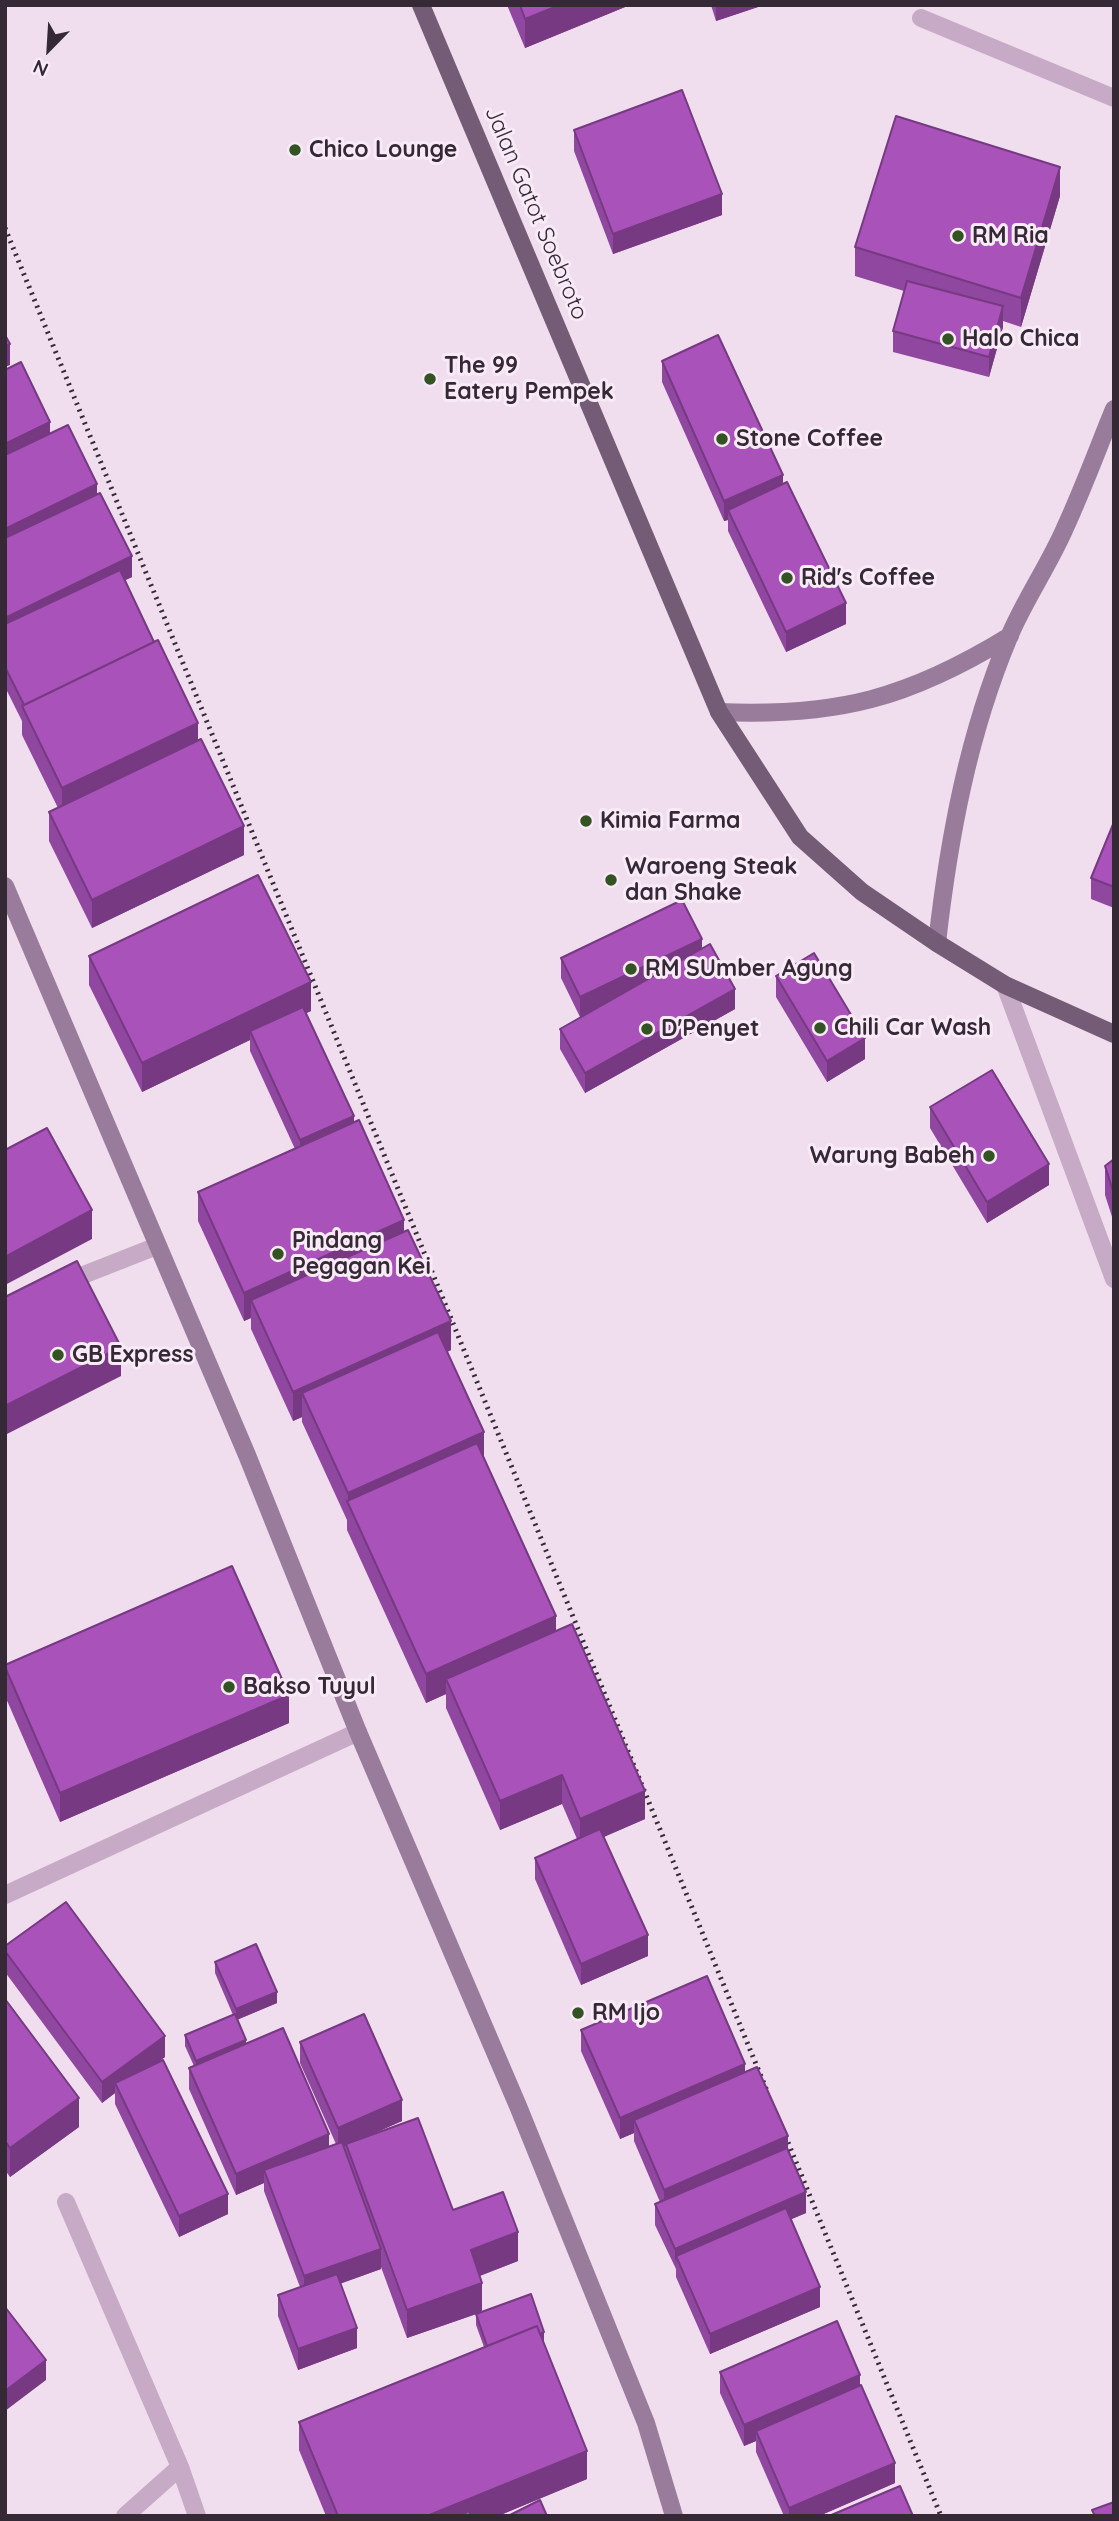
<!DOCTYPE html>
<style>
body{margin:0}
#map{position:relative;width:1119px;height:2521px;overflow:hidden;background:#f0deee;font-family:Quicksand,sans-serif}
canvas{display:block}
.frame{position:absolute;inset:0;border:7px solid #342935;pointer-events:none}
.north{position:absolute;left:14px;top:14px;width:70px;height:70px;-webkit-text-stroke:5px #f8eaf6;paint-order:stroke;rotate:204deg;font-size:19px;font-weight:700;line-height:28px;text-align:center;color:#342935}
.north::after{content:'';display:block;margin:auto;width:24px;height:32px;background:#342935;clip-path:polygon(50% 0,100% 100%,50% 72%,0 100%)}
</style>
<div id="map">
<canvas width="1119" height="2521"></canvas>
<div class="frame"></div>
<div class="north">N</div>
</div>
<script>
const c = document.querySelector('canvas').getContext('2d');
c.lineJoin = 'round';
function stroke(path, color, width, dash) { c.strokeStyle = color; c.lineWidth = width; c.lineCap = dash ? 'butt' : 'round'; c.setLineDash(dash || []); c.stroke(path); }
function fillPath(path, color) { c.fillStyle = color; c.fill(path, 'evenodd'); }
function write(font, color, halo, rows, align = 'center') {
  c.font = font + ' Quicksand,sans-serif'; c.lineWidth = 6; c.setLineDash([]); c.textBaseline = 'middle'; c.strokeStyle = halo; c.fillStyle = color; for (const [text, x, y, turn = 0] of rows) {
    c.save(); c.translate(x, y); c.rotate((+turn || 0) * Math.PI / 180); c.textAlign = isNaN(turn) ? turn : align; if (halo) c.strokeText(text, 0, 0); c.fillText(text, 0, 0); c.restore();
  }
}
stroke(new Path2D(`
 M 921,18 L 1114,98`), '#c7abc6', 18);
stroke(new Path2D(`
 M 1005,985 L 1114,1279
 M 63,1283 L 157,1246
 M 5,1895 L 358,1732
 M 66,2202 L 180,2467 L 197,2516
 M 125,2516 L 180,2467`), '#c7abc6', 18);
stroke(new Path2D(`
 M 719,712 C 838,717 909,698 1010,636
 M 5,886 L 247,1455 L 358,1732 L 518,2106 L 646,2423 L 674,2516
 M 937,943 C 949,837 968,735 1009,637 C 1025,599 1049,565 1065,528 C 1083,489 1098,448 1114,409`), '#997c9b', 18);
stroke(new Path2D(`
 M 421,5 L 719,712 L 800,837 L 862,892 L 937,943 L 1005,985 L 1114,1034`), '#745c76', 18);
stroke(new Path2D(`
 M 5,228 L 767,2091
 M 780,2123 L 941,2516`), '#342935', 5, [2, 5]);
fillPath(new Path2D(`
 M 507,5 L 630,5 L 525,48 Z
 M 711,5 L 764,5 L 716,21 Z
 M 574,130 L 722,215 L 613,254 L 574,151 Z
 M 1060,196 L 1021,327 L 1003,321 L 1003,327 L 989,377 L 893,352 L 893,331 L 904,291 L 855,276 L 855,247 Z
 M 662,361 L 783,484 L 846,624 L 786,652 L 728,531 L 728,520 L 724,521 L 662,382 Z
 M 5,370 L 50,433 L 97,494 L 132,577 L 125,580 L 198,740 L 244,855 L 92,928 L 49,841 L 49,812 L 58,808 L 22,735 L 22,721 L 5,687 Z
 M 1114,822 L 1114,908 L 1091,899 L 1091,878 Z
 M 702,948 L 735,1009 L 585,1093 L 560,1049 L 560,1029 L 580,1017 L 561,978 L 561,958 Z
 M 89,956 L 311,1011 L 306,1013 L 354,1122 L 404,1232 L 451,1350 L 447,1352 L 484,1458 L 556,1631 L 645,1819 L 604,1837 L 648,1956 L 581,1985 L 535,1879 L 535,1858 L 577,1839 L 562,1804 L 500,1830 L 446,1708 L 446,1694 L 426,1703 L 347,1530 L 347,1520 L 302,1422 L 302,1417 L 293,1421 L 251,1329 L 251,1318 L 244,1321 L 198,1221 L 198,1192 L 295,1149 L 250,1051 L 250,1040 L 142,1092 L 89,985 Z
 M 776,976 L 865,1059 L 827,1082 L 776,997 Z
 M 930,1107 L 1049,1185 L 987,1223 L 930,1128 Z
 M 1114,1159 L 1114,1223 L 1105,1195 L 1105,1166 Z
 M 5,1667 L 289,1723 L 60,1822 L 5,1696 Z
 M 5,1946 L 165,2057 L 157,2063 L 228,2214 L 179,2237 L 115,2104 L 115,2093 L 102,2103 L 5,1972 Z
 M 215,1962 L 277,2003 L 237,2020 L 246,2044 L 329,2146 L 336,2144 L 300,2063 L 300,2042 L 402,2121 L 368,2136 L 453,2210 L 518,2261 L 480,2276 L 482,2312 L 407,2338 L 381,2267 L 381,2269 L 341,2283 L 357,2348 L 298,2370 L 278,2316 L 278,2295 L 300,2287 L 264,2191 L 264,2183 L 236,2195 L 189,2089 L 189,2068 L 194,2066 L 185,2046 L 185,2035 L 233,2015 L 215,1973 Z
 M 5,1999 L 79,2127 L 10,2177 L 5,2170 Z
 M 581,2030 L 745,2072 L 788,2150 L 806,2213 L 791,2219 L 820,2307 L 710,2354 L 676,2277 L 676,2269 L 655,2225 L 655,2204 L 660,2202 L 634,2141 L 634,2133 L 620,2139 L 581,2051 Z
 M 476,2314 L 544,2343 L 587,2479 L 498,2516 L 326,2516 L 299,2450 L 299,2422 L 484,2347 L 476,2325 Z
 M 720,2372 L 860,2385 L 895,2483 L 819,2516 L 784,2516 L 756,2452 L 756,2441 L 744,2446 L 720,2393 Z`), '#9047a0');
fillPath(new Path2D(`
 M 560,5 L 630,5 L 525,48 L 525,19 Z
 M 716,5 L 764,5 L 716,21 Z
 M 1060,167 L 1060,196 L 1021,327 L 1021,298 Z
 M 722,194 L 722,215 L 613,254 L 613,234 Z
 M 1003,306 L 1003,327 L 989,377 L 989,357 Z
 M 10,344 L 10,365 L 5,367 L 5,346 Z
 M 50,422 L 50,443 L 5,464 L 5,444 Z
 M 783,475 L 783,496 L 728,510 L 728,520 L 724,521 L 724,501 Z
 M 97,484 L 97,505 L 5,550 L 5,529 Z
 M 132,556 L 132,577 L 5,639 L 5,618 Z
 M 846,603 L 846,624 L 786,652 L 786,632 Z
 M 198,723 L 198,752 L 62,817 L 62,788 Z
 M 244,826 L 244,855 L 92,928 L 92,900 Z
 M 702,939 L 702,960 L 580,1018 L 580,997 Z
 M 311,982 L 311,1011 L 253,1038 L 250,1031 L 250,1040 L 142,1092 L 142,1063 Z
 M 735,989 L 735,1009 L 585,1093 L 585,1073 Z
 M 865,1038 L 865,1059 L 827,1082 L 827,1061 Z
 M 354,1116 L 354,1137 L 300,1161 L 300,1140 Z
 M 1049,1164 L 1049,1185 L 987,1223 L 987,1202 Z
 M 92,1210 L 92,1239 L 5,1285 L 5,1257 Z
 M 404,1220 L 404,1249 L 251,1300 L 251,1318 L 244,1321 L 244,1293 Z
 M 451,1321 L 451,1350 L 311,1413 L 302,1393 L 302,1417 L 293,1421 L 293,1392 Z
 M 121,1347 L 121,1376 L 5,1435 L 5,1406 Z
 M 484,1432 L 484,1461 L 348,1503 L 348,1493 Z
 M 556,1616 L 556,1645 L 446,1679 L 446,1694 L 426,1703 L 426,1674 Z
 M 289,1695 L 289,1723 L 60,1822 L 60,1793 Z
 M 562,1775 L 562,1804 L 500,1830 L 500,1801 Z
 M 645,1791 L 645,1819 L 580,1847 L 580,1819 Z
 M 648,1935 L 648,1956 L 581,1985 L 581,1964 Z
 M 277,1992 L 277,2003 L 236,2020 L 236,2009 Z
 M 165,2036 L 165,2057 L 119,2090 L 115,2083 L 115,2093 L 102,2103 L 102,2082 Z
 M 246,2040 L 246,2051 L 196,2072 L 196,2061 Z
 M 745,2064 L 745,2084 L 634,2120 L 634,2133 L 620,2139 L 620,2118 Z
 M 79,2098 L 79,2127 L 10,2177 L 10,2148 Z
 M 402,2100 L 402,2121 L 338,2149 L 338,2128 Z
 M 329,2134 L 329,2154 L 264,2170 L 264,2183 L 236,2195 L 236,2174 Z
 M 788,2136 L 788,2157 L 664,2211 L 664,2190 Z
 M 806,2192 L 806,2213 L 680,2267 L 676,2256 L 675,2269 L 675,2249 Z
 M 228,2194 L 228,2214 L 179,2237 L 179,2216 Z
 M 518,2232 L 518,2261 L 471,2279 L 471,2250 Z
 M 381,2249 L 381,2269 L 304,2297 L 304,2276 Z
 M 482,2283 L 482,2312 L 407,2338 L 407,2310 Z
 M 820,2287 L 820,2307 L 710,2354 L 710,2334 Z
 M 357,2328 L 357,2348 L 298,2370 L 298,2349 Z
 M 544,2332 L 544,2343 L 489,2351 Z
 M 46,2360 L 46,2380 L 5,2411 L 5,2391 Z
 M 860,2375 L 860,2396 L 756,2431 L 756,2441 L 744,2446 L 744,2425 Z
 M 587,2451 L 587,2479 L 498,2516 L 427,2516 Z
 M 895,2463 L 895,2483 L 819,2516 L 789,2516 L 789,2508 Z`), '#763982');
const building = new Path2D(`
 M 520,5 L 560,5 L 525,19 Z
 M 682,90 L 722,194 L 613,234 L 574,130 Z
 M 896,116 L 1060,167 L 1021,298 L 855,247 Z
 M 907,281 L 1003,306 L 989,357 L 893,331 Z
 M 5,335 L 10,344 L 5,346 Z
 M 718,335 L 783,475 L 724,501 L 662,361 Z
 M 21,362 L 50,422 L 5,444 L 5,370 Z
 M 68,425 L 97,484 L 5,529 L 5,455 Z
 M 787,482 L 846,603 L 786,632 L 728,510 Z
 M 100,493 L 132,556 L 5,618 L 5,538 Z
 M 120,570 L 154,642 L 24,705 L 5,667 L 5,624 Z
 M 158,640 L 198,723 L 62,788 L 22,706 Z
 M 201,739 L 244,826 L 92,900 L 49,812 Z
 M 1114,822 L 1114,887 L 1091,878 Z
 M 258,875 L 311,982 L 142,1063 L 89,956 Z
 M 682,900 L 702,939 L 580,997 L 561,958 Z
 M 710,944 L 735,989 L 585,1073 L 560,1029 Z
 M 814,953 L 865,1038 L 827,1061 L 776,976 Z
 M 303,1007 L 354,1116 L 300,1140 L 250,1031 Z
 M 992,1070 L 1049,1164 L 987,1202 L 930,1107 Z
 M 359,1120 L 404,1220 L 244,1293 L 198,1192 Z
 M 47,1128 L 92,1210 L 5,1257 L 5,1150 Z
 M 1114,1159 L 1114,1194 L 1105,1166 Z
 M 408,1230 L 451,1321 L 293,1392 L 251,1300 Z
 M 77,1261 L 121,1347 L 5,1406 L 5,1297 Z
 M 438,1332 L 484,1432 L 348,1493 L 302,1393 Z
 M 477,1443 L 556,1616 L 426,1674 L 347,1501 Z
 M 232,1566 L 289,1695 L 60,1793 L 5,1667 L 5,1665 Z
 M 572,1624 L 645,1791 L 580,1819 L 562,1775 L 500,1801 L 446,1679 Z
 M 600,1829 L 648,1935 L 581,1964 L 535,1858 Z
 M 66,1902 L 165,2036 L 102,2082 L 5,1951 L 5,1946 Z
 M 256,1944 L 277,1992 L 236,2009 L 215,1962 Z
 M 707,1976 L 745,2064 L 620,2118 L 581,2030 Z
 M 5,1999 L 79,2098 L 10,2148 L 5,2141 Z
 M 235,2014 L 246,2040 L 196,2061 L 185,2035 Z
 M 364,2014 L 402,2100 L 338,2128 L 300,2042 Z
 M 283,2028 L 329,2134 L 236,2174 L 189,2068 Z
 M 163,2060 L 228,2194 L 179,2216 L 115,2083 Z
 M 757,2067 L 788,2136 L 664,2190 L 634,2120 Z
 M 418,2118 L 453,2210 L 503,2192 L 518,2232 L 471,2250 L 482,2283 L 407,2310 L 346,2144 Z
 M 342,2142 L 381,2249 L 304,2276 L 264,2170 Z
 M 787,2148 L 806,2192 L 675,2249 L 655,2204 Z
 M 786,2208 L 820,2287 L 710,2334 L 676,2256 Z
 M 337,2274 L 357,2328 L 298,2349 L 278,2295 Z
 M 531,2294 L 544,2332 L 540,2334 L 537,2326 L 487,2346 L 476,2314 Z
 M 5,2307 L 46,2360 L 5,2391 Z
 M 837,2321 L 860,2375 L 744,2425 L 720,2372 Z
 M 537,2326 L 587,2451 L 427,2516 L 338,2516 L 299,2422 Z
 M 861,2385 L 895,2463 L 789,2508 L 756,2431 Z
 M 900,2486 L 913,2516 L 829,2516 Z
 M 540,2500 L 547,2516 L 508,2516 Z
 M 1114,2502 L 1114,2516 L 1095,2516 L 1092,2510 Z
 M 469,2511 L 471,2516 L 460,2516 Z`);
fillPath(building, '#a852ba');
stroke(building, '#763982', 2);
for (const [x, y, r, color] of [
 [295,150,7,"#345323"],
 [958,236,7,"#345323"],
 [948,339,7,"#345323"],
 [430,379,7,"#345323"],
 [722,439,7,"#345323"],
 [787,578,7,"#345323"],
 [586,821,7,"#345323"],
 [611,880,7,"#345323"],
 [631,969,7,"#345323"],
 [820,1028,7,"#345323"],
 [647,1029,7,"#345323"],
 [989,1156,7,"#345323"],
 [278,1254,7,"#345323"],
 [58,1355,7,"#345323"],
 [229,1687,7,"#345323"],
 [578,2013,7,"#345323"]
]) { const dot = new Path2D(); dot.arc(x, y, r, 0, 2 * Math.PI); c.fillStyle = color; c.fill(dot); stroke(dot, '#f8eaf6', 2.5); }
write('bold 23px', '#342935', '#f8eaf6', [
 ["Chico Lounge",309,150],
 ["RM Ria",972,236],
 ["Halo Chica",962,339],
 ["The 99",444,366],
 ["Eatery Pempek",444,392],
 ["Stone Coffee",736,439],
 ["Rid's Coffee",801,578],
 ["Kimia Farma",600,821],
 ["Waroeng Steak",625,867],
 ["dan Shake",625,893],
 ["RM SUmber Agung",645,969],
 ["Chili Car Wash",834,1028],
 ["D'Penyet",661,1029],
 ["Warung Babeh",975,1156,"right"],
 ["Pindang",292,1241],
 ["Pegagan Kei",292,1267],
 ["GB Express",72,1355],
 ["Bakso Tuyul",243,1687],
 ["RM Ijo",592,2013]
], 'left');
write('23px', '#342935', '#f8eaf6', [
 ["Jalan Gatot Soebroto",536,213,67]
]);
</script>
